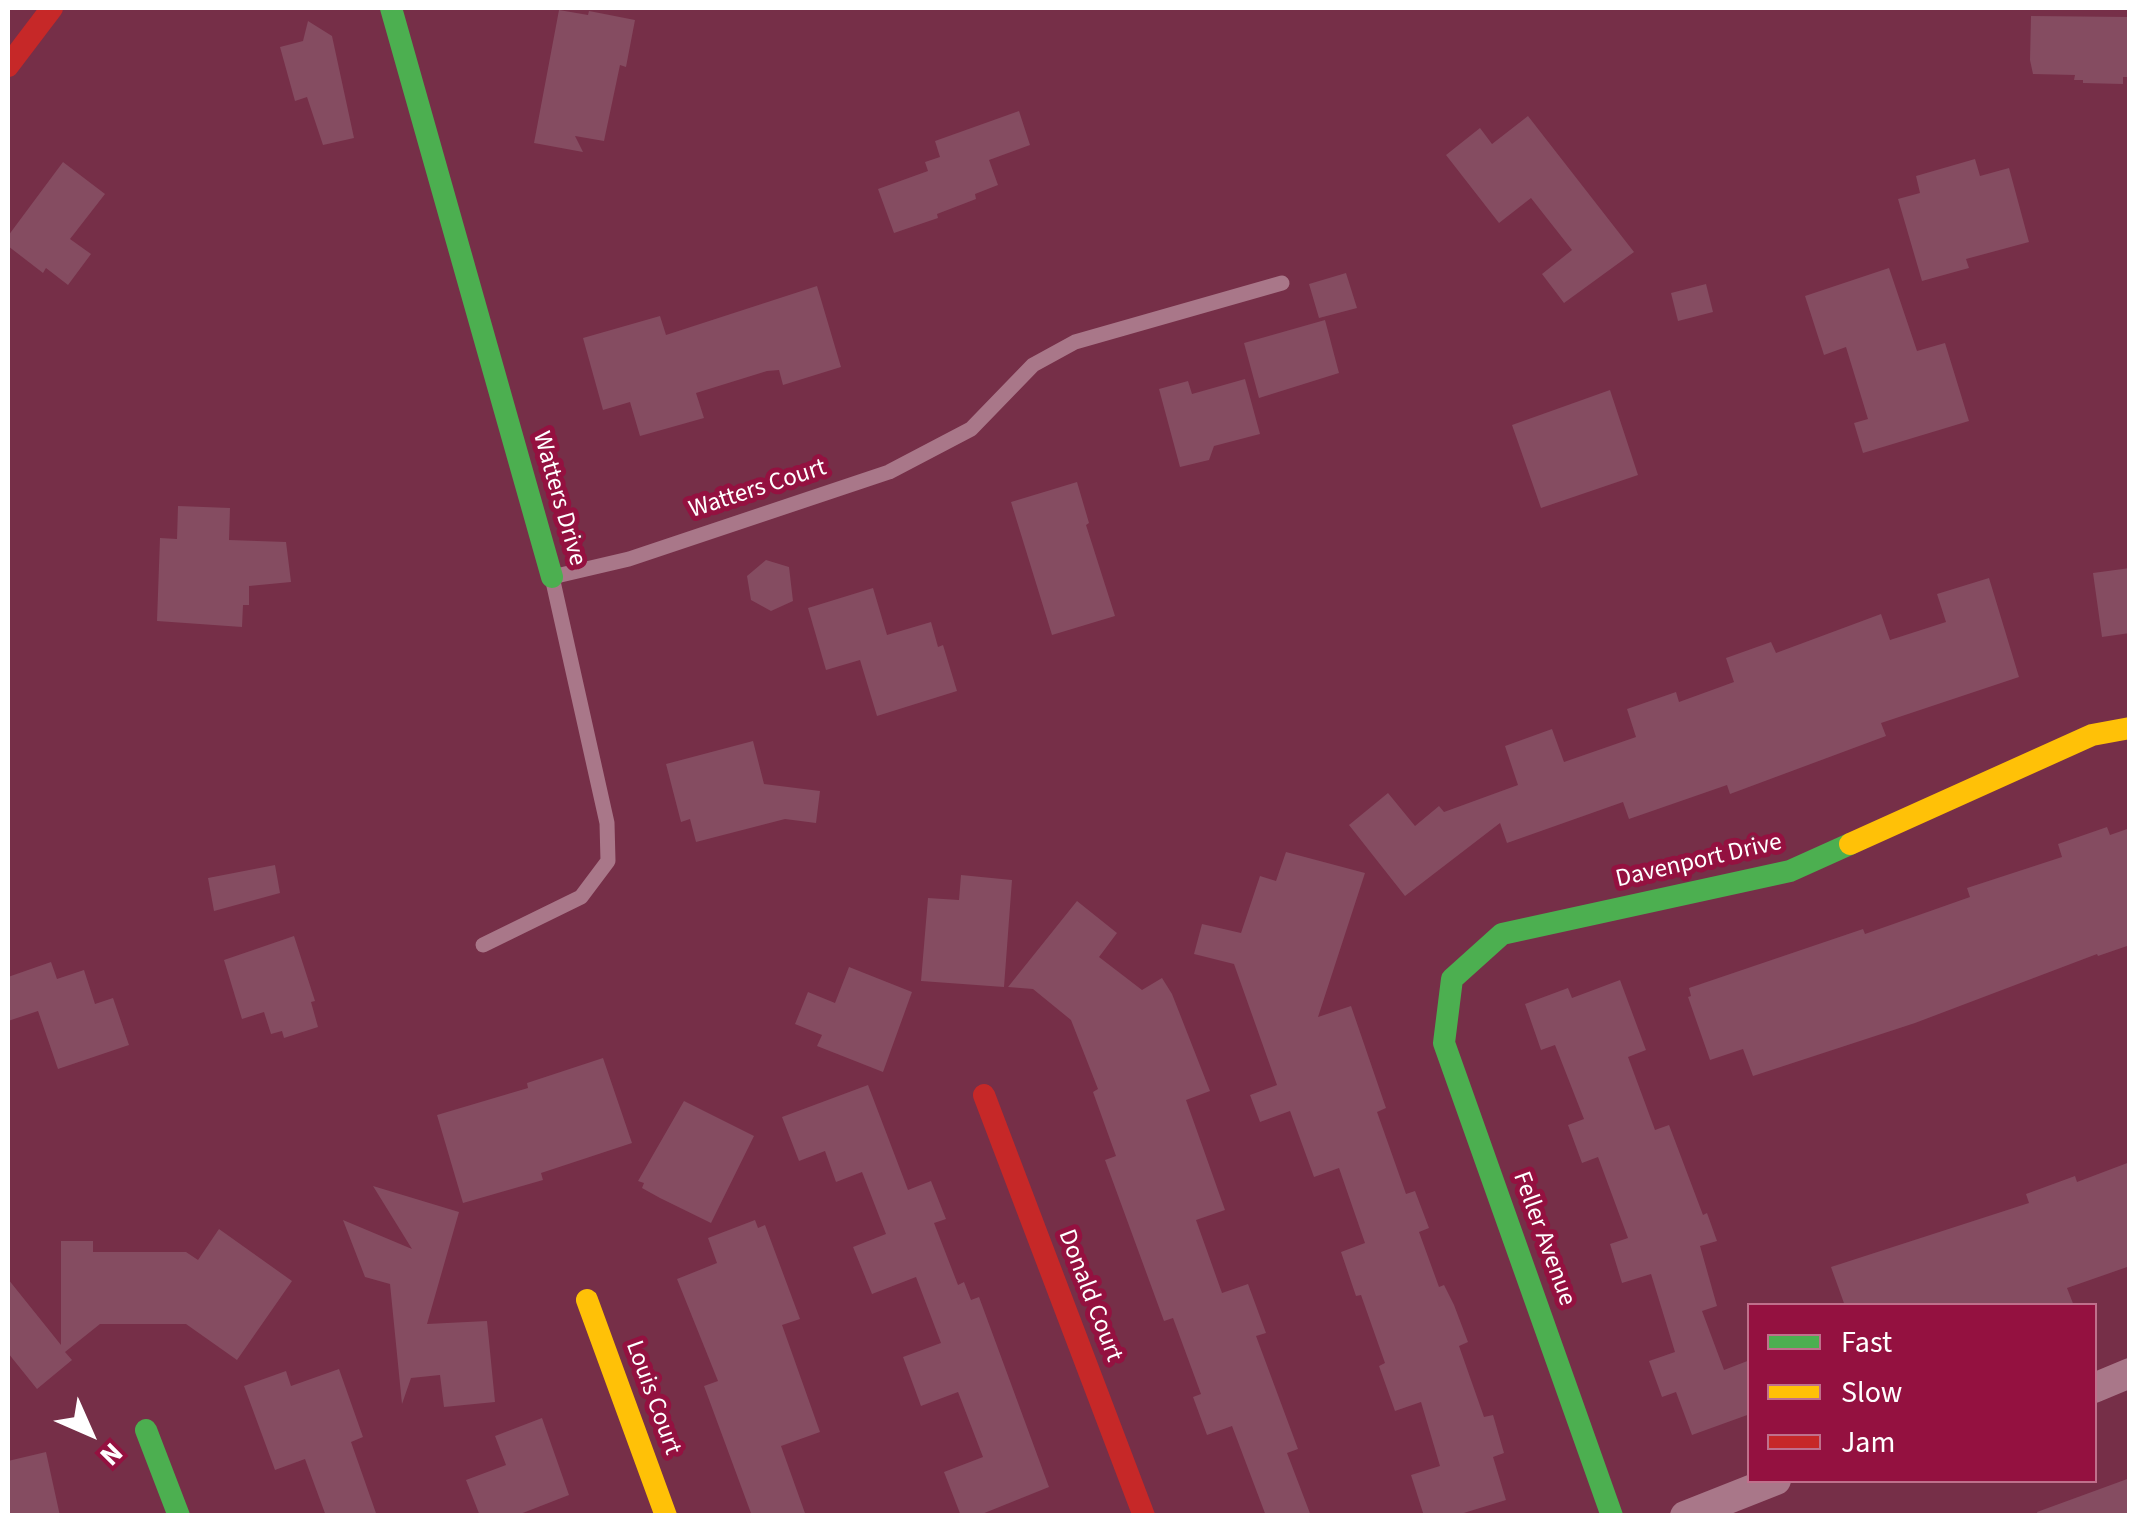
<!DOCTYPE html>
<style>
body{margin:0}
#map{position:relative;width:2137px;height:1523px;overflow:hidden;background:#762f48;font-family:"Source Sans 3",sans-serif}
canvas{display:block}
.frame{position:absolute;inset:0;border:10px solid #fff;pointer-events:none}
.legend{position:absolute;left:1747px;top:1303px;width:350px;height:180px;box-sizing:border-box;background:#941140;border:2px solid #bf708c;margin:0;padding:12px 18px;list-style:none;font-size:30px;color:#fff}
.legend li{display:flex;align-items:center;gap:20px;height:50px}
.legend b{width:50px;border:2px solid #bf708c}
.north{position:absolute;left:40px;top:1383px;width:100px;height:100px;-webkit-text-stroke:8px #941140;paint-order:stroke;rotate:135deg;font-size:28px;font-weight:700;line-height:40px;text-align:center;color:#fff}
.north::after{content:'';display:block;margin:auto;width:35px;height:45px;background:#fff;clip-path:polygon(50% 0,100% 100%,50% 72%,0 100%)}
</style>
<div id="map">
<canvas width="2137" height="1523"></canvas>
<div class="frame"></div>
<ul class="legend">
<li><b style="height:12px;background:#4caf50"></b>Fast</li>
<li><b style="height:12px;background:#ffc107"></b>Slow</li>
<li><b style="height:12px;background:#c62828"></b>Jam</li>
</ul>
<div class="north">N</div>
</div>
<script>
const c = document.querySelector('canvas').getContext('2d');
c.lineJoin = 'round';
function fillPath(path, color) { c.fillStyle = color; c.fill(path, 'evenodd'); }
function stroke(path, color, width, dash) { c.strokeStyle = color; c.lineWidth = width; c.lineCap = dash ? 'butt' : 'round'; c.setLineDash(dash || []); c.stroke(path); }
function write(font, color, halo, rows, align = 'center') {
  c.font = font + ' "Source Sans 3",sans-serif'; c.lineWidth = 10; c.setLineDash([]); c.textBaseline = 'middle'; c.strokeStyle = halo; c.fillStyle = color; for (const [text, x, y, turn = 0] of rows) {
    c.save(); c.translate(x, y); c.rotate((+turn || 0) * Math.PI / 180); c.textAlign = isNaN(turn) ? turn : align; if (halo) c.strokeText(text, 0, 0); c.fillText(text, 0, 0); c.restore();
  }
}
fillPath(new Path2D(`
 M 559,10 L 588,15 L 589,11 L 635,20 L 626,67 L 620,65 L 604,141 L 575,136 L 583,152 L 534,143 Z
 M 2031,16 L 2130,17 L 2130,77 L 2123,77 L 2123,84 L 2083,83 L 2083,80 L 2074,80 L 2075,75 L 2033,74 L 2030,60 Z
 M 308,21 L 332,36 L 354,138 L 323,145 L 307,97 L 295,101 L 280,47 L 303,41 Z
 M 1019,111 L 1030,145 L 989,160 L 998,185 L 975,194 L 976,199 L 937,214 L 938,218 L 894,233 L 878,189 L 928,171 L 925,162 L 940,157 L 935,141 Z
 M 1528,116 L 1634,252 L 1564,303 L 1542,274 L 1572,250 L 1531,198 L 1499,223 L 1446,155 L 1480,128 L 1492,144 Z
 M 1975,159 L 1980,176 L 2009,168 L 2029,242 L 1966,259 L 1969,268 L 1922,281 L 1898,199 L 1920,193 L 1916,176 Z
 M 63,162 L 105,194 L 70,239 L 91,254 L 68,285 L 46,268 L 43,273 L 8,246 L 8,236 Z
 M 1889,268 L 1917,351 L 1945,343 L 1969,421 L 1863,453 L 1854,423 L 1868,419 L 1846,347 L 1824,355 L 1805,296 Z
 M 1346,273 L 1357,308 L 1319,318 L 1309,284 Z
 M 1706,284 L 1713,312 L 1678,321 L 1671,293 Z
 M 817,286 L 841,367 L 783,385 L 779,370 L 767,371 L 696,393 L 704,418 L 640,436 L 630,402 L 603,410 L 583,338 L 660,316 L 666,335 Z
 M 1325,320 L 1339,373 L 1259,398 L 1244,343 Z
 M 1245,379 L 1260,434 L 1214,446 L 1209,460 L 1180,467 L 1159,389 L 1188,381 L 1192,394 Z
 M 1610,390 L 1638,475 L 1541,508 L 1512,425 Z
 M 1077,482 L 1089,523 L 1086,525 L 1115,616 L 1052,635 L 1011,502 Z
 M 178,506 L 230,508 L 229,540 L 286,542 L 291,582 L 249,586 L 249,605 L 243,605 L 242,627 L 157,621 L 160,538 L 177,539 Z
 M 766,560 L 789,567 L 793,601 L 771,611 L 751,600 L 747,576 Z
 M 2130,568 L 2130,633 L 2102,637 L 2093,573 Z
 M 1989,578 L 2019,677 L 1881,723 L 1886,736 L 1730,794 L 1727,785 L 1629,819 L 1623,802 L 1507,843 L 1500,823 L 1405,896 L 1349,825 L 1388,793 L 1415,826 L 1439,806 L 1444,812 L 1518,785 L 1505,746 L 1552,729 L 1564,762 L 1636,737 L 1627,709 L 1676,692 L 1679,702 L 1734,682 L 1726,658 L 1771,642 L 1776,653 L 1881,614 L 1890,640 L 1946,622 L 1937,594 Z
 M 873,588 L 887,635 L 931,622 L 938,647 L 943,645 L 957,691 L 877,716 L 860,660 L 826,670 L 808,608 Z
 M 753,741 L 764,784 L 820,791 L 816,823 L 785,819 L 696,842 L 690,819 L 681,822 L 666,764 Z
 M 2107,827 L 2110,835 L 2130,828 L 2130,945 L 2098,956 L 2097,954 L 1915,1023 L 1753,1076 L 1743,1049 L 1710,1060 L 1688,997 L 1691,996 L 1689,988 L 1863,929 L 1865,934 L 1970,897 L 1967,888 L 2062,857 L 2058,844 Z
 M 1286,852 L 1365,873 L 1318,1017 L 1351,1006 L 1386,1108 L 1377,1112 L 1406,1194 L 1415,1191 L 1429,1228 L 1419,1232 L 1439,1287 L 1444,1285 L 1454,1305 L 1468,1342 L 1459,1346 L 1484,1417 L 1493,1415 L 1504,1453 L 1493,1457 L 1506,1500 L 1454,1516 L 1424,1516 L 1411,1475 L 1440,1466 L 1421,1402 L 1395,1411 L 1379,1366 L 1385,1363 L 1361,1295 L 1356,1296 L 1341,1252 L 1365,1243 L 1339,1168 L 1314,1177 L 1290,1111 L 1260,1122 L 1250,1095 L 1277,1085 L 1234,964 L 1194,954 L 1202,924 L 1241,933 L 1260,876 L 1276,881 Z
 M 275,865 L 280,893 L 214,911 L 208,878 Z
 M 961,875 L 1012,880 L 1004,987 L 921,981 L 928,898 L 959,900 Z
 M 1077,901 L 1117,933 L 1099,957 L 1142,990 L 1162,978 L 1172,994 L 1210,1091 L 1186,1100 L 1225,1210 L 1196,1220 L 1222,1293 L 1248,1284 L 1266,1333 L 1256,1336 L 1298,1449 L 1287,1453 L 1311,1516 L 1266,1516 L 1232,1426 L 1207,1435 L 1193,1397 L 1201,1394 L 1173,1318 L 1164,1321 L 1105,1160 L 1116,1156 L 1093,1092 L 1098,1089 L 1071,1020 L 1033,989 L 1008,987 Z
 M 294,936 L 315,1001 L 311,1002 L 318,1027 L 284,1038 L 282,1031 L 271,1034 L 264,1012 L 242,1019 L 224,960 Z
 M 51,962 L 57,979 L 84,970 L 95,1004 L 113,998 L 129,1045 L 58,1069 L 38,1011 L 8,1021 L 8,977 Z
 M 849,967 L 912,992 L 883,1072 L 817,1046 L 822,1035 L 795,1024 L 808,992 L 835,1003 Z
 M 1620,980 L 1646,1050 L 1628,1057 L 1655,1130 L 1669,1125 L 1703,1215 L 1707,1213 L 1717,1241 L 1700,1246 L 1717,1306 L 1702,1311 L 1724,1370 L 1750,1360 L 1750,1414 L 1692,1435 L 1676,1392 L 1662,1397 L 1649,1361 L 1675,1352 L 1651,1274 L 1622,1283 L 1610,1244 L 1628,1238 L 1598,1157 L 1582,1163 L 1568,1125 L 1584,1119 L 1555,1045 L 1541,1050 L 1525,1004 L 1568,988 L 1572,998 Z
 M 603,1058 L 632,1143 L 541,1173 L 543,1180 L 463,1203 L 437,1115 L 528,1088 L 527,1083 Z
 M 868,1085 L 908,1190 L 931,1181 L 946,1219 L 934,1223 L 958,1285 L 964,1282 L 971,1300 L 979,1297 L 1049,1487 L 977,1516 L 961,1516 L 944,1472 L 983,1457 L 958,1392 L 921,1406 L 903,1357 L 941,1343 L 916,1277 L 872,1294 L 853,1247 L 886,1234 L 862,1172 L 836,1182 L 825,1151 L 799,1161 L 782,1117 Z
 M 684,1101 L 754,1136 L 711,1223 L 660,1198 L 642,1188 L 644,1183 L 638,1181 Z
 M 2130,1162 L 2130,1266 L 2067,1288 L 2074,1306 L 1845,1306 L 1831,1267 L 2029,1203 L 2026,1194 L 2075,1176 L 2077,1182 Z
 M 373,1186 L 459,1212 L 427,1324 L 487,1321 L 495,1402 L 444,1407 L 440,1375 L 411,1378 L 402,1404 L 390,1284 L 365,1277 L 343,1220 L 412,1249 Z
 M 755,1220 L 758,1228 L 765,1225 L 800,1319 L 782,1325 L 820,1432 L 781,1446 L 806,1516 L 752,1516 L 704,1386 L 718,1381 L 677,1279 L 717,1263 L 708,1238 Z
 M 219,1229 L 292,1281 L 237,1360 L 186,1324 L 100,1324 L 65,1352 L 72,1360 L 37,1389 L 8,1353 L 8,1279 L 61,1345 L 61,1241 L 93,1241 L 93,1252 L 186,1252 L 198,1260 Z
 M 339,1369 L 363,1437 L 351,1442 L 377,1516 L 326,1516 L 305,1459 L 275,1470 L 244,1386 L 286,1371 L 291,1386 Z
 M 542,1418 L 569,1495 L 515,1516 L 480,1516 L 466,1480 L 506,1465 L 495,1436 Z
 M 46,1452 L 60,1516 L 8,1516 L 8,1461 Z
 M 2130,1478 L 2130,1516 L 2038,1516 L 2037,1512 Z`), '#854c61');
stroke(new Path2D(`
 M 483,945 L 581,897 L 608,861 L 607,823 L 552,577 L 629,559 L 889,472 L 971,429 L 1033,365 L 1075,342 L 1282,283`), '#a97789', 15);
stroke(new Path2D(`
 M 2094,1388 L 2130,1373
 M 1685,1516 L 1776,1480`), '#a97789', 30);
stroke(new Path2D(`
 M 391,8 L 552,577
 M 146,1430 L 179,1516
 M 1612,1516 L 1444,1043 L 1452,979 L 1502,934 L 1790,871 L 1850,844`), '#4caf50', 22);
stroke(new Path2D(`
 M 1850,844 L 2092,735 L 2130,728
 M 587,1300 L 666,1516`), '#ffc107', 22);
stroke(new Path2D(`
 M 8,66 L 52,8
 M 984,1095 L 1144,1516`), '#c62828', 22);
write('25px', '#fff', '#941140', [
 ["Watters Court",758,490,-18],
 ["Watters Drive",558,499,74],
 ["Davenport Drive",1699,862,-13],
 ["Feller Avenue",1543,1239,70],
 ["Donald Court",1089,1296,69],
 ["Louis Court",652,1398,70]
]);
</script>
